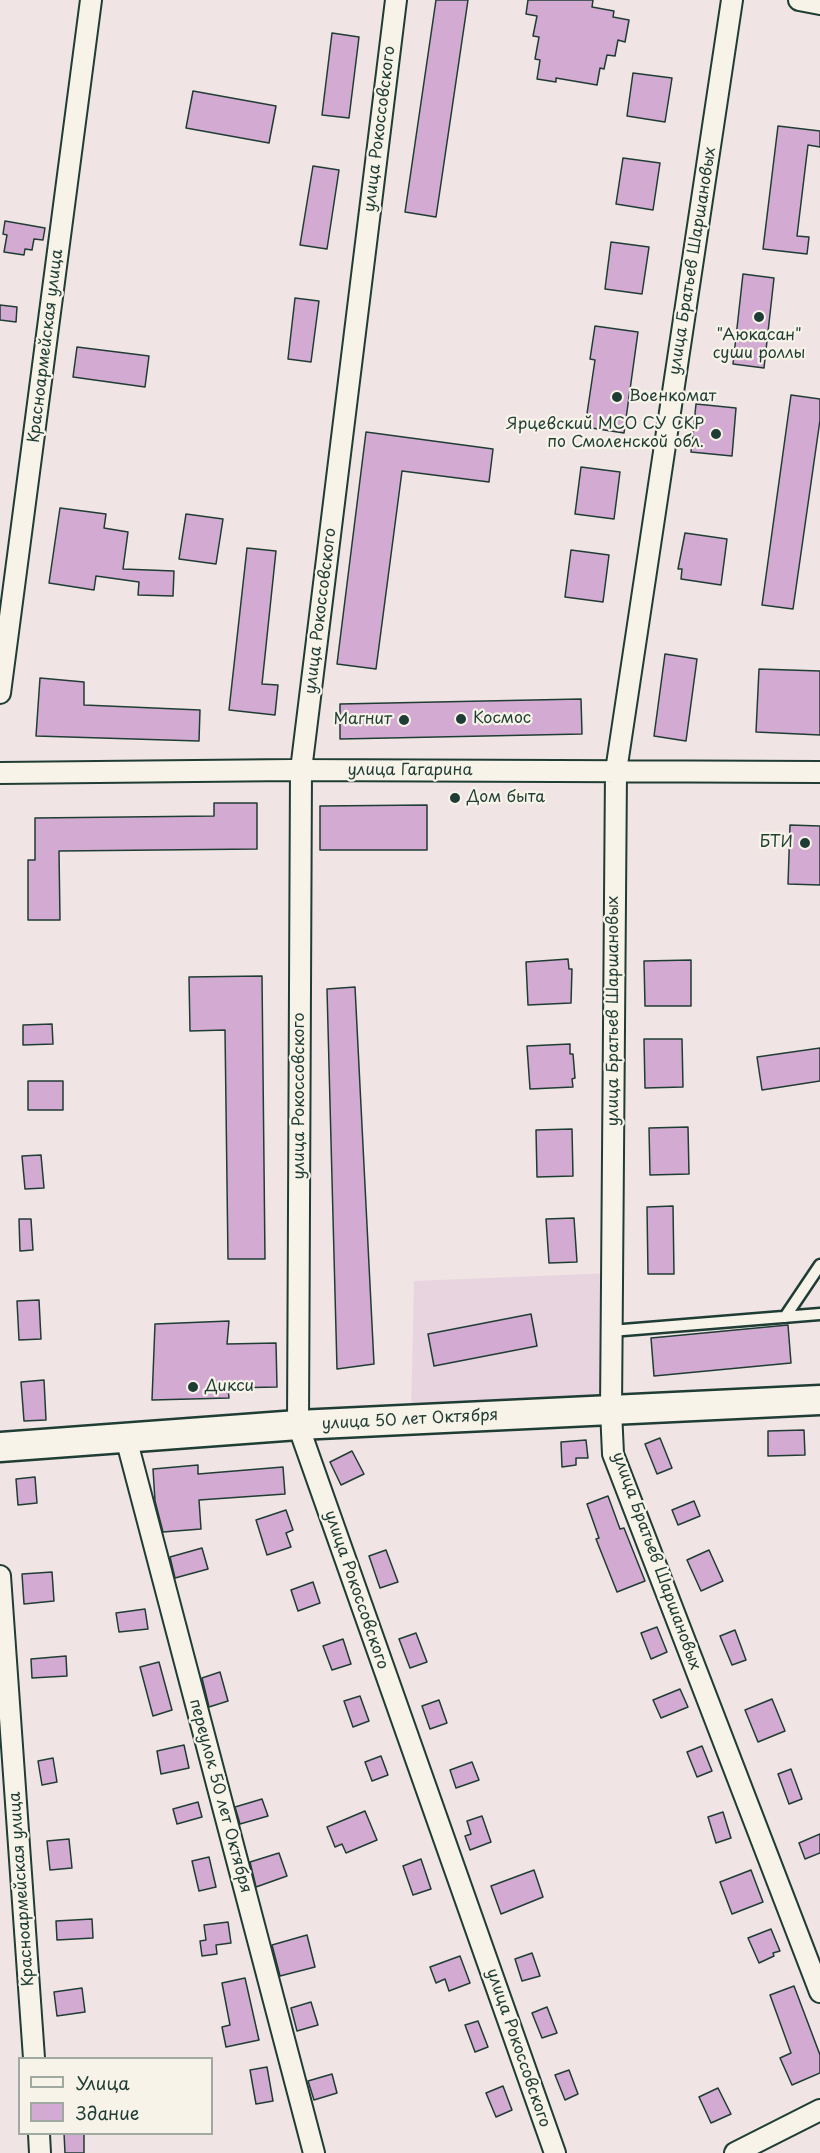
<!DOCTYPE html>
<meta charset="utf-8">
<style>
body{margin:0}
#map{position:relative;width:820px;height:2153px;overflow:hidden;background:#f0e5e4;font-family:"Playpen Sans",sans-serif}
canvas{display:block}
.legend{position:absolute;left:18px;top:2057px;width:195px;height:78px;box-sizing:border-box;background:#f7f3e8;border:2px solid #a1aaa0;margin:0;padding:8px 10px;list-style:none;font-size:18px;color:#1f3d34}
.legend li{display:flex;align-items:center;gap:12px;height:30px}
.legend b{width:30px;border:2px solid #a1aaa0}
</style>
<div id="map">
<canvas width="820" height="2153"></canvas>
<ul class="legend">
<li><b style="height:8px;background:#f7f3e8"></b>Улица</li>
<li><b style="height:16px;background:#d3abd2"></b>Здание</li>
</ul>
</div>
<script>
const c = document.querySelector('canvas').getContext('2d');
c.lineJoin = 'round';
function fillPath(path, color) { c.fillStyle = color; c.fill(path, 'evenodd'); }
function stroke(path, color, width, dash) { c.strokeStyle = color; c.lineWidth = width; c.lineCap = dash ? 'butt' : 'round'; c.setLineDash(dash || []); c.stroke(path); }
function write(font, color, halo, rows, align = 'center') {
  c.font = font + ' "Playpen Sans",sans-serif'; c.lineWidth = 4.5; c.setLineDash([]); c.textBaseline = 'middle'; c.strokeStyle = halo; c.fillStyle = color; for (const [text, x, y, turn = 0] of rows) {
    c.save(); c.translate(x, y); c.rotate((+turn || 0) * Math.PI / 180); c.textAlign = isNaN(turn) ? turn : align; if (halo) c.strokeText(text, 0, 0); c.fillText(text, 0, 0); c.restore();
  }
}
fillPath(new Path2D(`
 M 612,1273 L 611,1410 L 411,1415 L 414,1281 Z`), '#e7d4df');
const building = new Path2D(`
 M 436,0 L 468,0 L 436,217 L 405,212 Z
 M 528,0 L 593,0 L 592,7 L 614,11 L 613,17 L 629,20 L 625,42 L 618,40 L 615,56 L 607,55 L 604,69 L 600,68 L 597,85 L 556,78 L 556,82 L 537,79 L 540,60 L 535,59 L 539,37 L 533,36 L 537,16 L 526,14 Z
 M 332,33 L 359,37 L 349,118 L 322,115 Z
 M 633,73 L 672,78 L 665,122 L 627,116 Z
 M 193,91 L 276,106 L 269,143 L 186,128 Z
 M 778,126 L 820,131 L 820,147 L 808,145 L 797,236 L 809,237 L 807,254 L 763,249 Z
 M 623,158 L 660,163 L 653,210 L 616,204 Z
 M 313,166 L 339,170 L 327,249 L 300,245 Z
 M 5,221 L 45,228 L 43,240 L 34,239 L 32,250 L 25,249 L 24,255 L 4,252 L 7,235 L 3,234 Z
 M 611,242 L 649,247 L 642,294 L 605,289 Z
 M 743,274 L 774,278 L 764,368 L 733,364 Z
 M 295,298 L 319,301 L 311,362 L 288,359 Z
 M 0,305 L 17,307 L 16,322 L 0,320 Z
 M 595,326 L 638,332 L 624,433 L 585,427 L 595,360 L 590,359 Z
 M 77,347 L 149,356 L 145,387 L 73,377 Z
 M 791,395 L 820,399 L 820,420 L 793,609 L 762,605 Z
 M 696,404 L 736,408 L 732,456 L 691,452 Z
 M 366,432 L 493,449 L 489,482 L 402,471 L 376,669 L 337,664 Z
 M 581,467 L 620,472 L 614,519 L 575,514 Z
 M 60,508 L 106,514 L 104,528 L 128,532 L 123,569 L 174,571 L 173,596 L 138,595 L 139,582 L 96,576 L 94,590 L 49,583 Z
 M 186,514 L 223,519 L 216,564 L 179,559 Z
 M 685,533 L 727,539 L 721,585 L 681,579 L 682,569 L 678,569 Z
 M 247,548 L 276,551 L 262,684 L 278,685 L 275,715 L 229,710 Z
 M 571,550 L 609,555 L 603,602 L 565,597 Z
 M 665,654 L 697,659 L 686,741 L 654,736 Z
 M 759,669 L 820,671 L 820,735 L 756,732 Z
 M 40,678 L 84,682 L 84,705 L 200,710 L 199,741 L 36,736 Z
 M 581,699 L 582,734 L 340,739 L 340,704 Z
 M 214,803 L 257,803 L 257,849 L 59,851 L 60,920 L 28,920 L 28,860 L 35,860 L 35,818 L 214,816 Z
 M 427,805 L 427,850 L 320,850 L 320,806 Z
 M 790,825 L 820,826 L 820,885 L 788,884 Z
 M 568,959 L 569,969 L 572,969 L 571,1003 L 528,1005 L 526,962 Z
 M 691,960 L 691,1006 L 645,1006 L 644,961 Z
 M 262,976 L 265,1259 L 228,1259 L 225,1030 L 190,1031 L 189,977 Z
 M 355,987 L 374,1364 L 337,1369 L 327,989 Z
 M 52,1024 L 53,1044 L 23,1045 L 23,1025 Z
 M 644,1039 L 682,1039 L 683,1087 L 645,1088 Z
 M 570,1044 L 570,1054 L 573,1054 L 575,1078 L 572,1079 L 573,1087 L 530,1089 L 527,1046 Z
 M 820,1048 L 820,1081 L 762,1090 L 757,1057 Z
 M 28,1081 L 63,1081 L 63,1110 L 28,1110 Z
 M 688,1127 L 689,1174 L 650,1175 L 649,1128 Z
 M 572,1129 L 573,1176 L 537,1177 L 536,1130 Z
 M 41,1155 L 44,1188 L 25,1189 L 22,1156 Z
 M 673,1206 L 674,1274 L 648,1274 L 647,1207 Z
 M 574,1218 L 577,1262 L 549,1263 L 546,1219 Z
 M 19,1219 L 31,1219 L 33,1250 L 20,1251 Z
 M 39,1300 L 41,1339 L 19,1340 L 17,1301 Z
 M 531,1314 L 537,1346 L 434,1366 L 428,1334 Z
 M 229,1321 L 227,1344 L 276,1343 L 277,1387 L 228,1388 L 229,1398 L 152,1400 L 155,1324 Z
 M 788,1325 L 791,1363 L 654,1376 L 651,1338 Z
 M 44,1380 L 46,1420 L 24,1421 L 21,1382 Z
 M 804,1430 L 805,1455 L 768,1456 L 768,1431 Z
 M 660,1438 L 672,1468 L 657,1474 L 645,1444 Z
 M 586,1440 L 588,1458 L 576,1458 L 576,1465 L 562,1467 L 561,1442 Z
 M 352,1451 L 364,1474 L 341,1485 L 330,1462 Z
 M 198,1465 L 198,1474 L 283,1467 L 285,1494 L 199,1500 L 201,1529 L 163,1532 L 155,1501 L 153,1469 Z
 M 35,1477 L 37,1503 L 18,1505 L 16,1479 Z
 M 608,1496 L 620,1529 L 624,1528 L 645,1581 L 617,1592 L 596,1539 L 599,1538 L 587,1504 Z
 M 694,1501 L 700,1516 L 678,1525 L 672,1510 Z
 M 286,1510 L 293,1530 L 286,1533 L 291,1547 L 267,1555 L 256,1520 Z
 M 202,1548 L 208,1569 L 175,1578 L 170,1557 Z
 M 386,1550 L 398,1582 L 380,1588 L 369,1556 Z
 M 709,1550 L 723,1581 L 701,1591 L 687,1560 Z
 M 52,1572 L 54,1601 L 24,1604 L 22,1574 Z
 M 313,1582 L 320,1603 L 298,1611 L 291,1590 Z
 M 145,1609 L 148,1629 L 119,1632 L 116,1613 Z
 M 657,1627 L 667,1652 L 651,1659 L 641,1633 Z
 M 735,1630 L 746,1660 L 732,1665 L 720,1636 Z
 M 416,1633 L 427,1662 L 410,1668 L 399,1639 Z
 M 343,1639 L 351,1664 L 332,1670 L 323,1646 Z
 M 66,1656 L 67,1676 L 32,1678 L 31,1659 Z
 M 159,1662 L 172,1710 L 153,1716 L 140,1667 Z
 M 220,1672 L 228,1701 L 209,1707 L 202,1678 Z
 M 680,1689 L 688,1707 L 661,1718 L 653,1700 Z
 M 360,1696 L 369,1721 L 353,1727 L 344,1701 Z
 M 772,1699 L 785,1731 L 758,1742 L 745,1710 Z
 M 439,1700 L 447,1723 L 430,1729 L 422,1706 Z
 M 184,1745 L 189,1768 L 161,1774 L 157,1751 Z
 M 702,1746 L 712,1771 L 697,1777 L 687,1752 Z
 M 381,1756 L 388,1775 L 372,1781 L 365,1762 Z
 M 53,1758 L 57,1782 L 42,1785 L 38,1761 Z
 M 472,1762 L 479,1780 L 456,1788 L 450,1770 Z
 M 791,1769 L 802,1799 L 789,1804 L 778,1774 Z
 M 262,1799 L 268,1816 L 240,1824 L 235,1807 Z
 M 198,1802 L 202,1817 L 177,1824 L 173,1809 Z
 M 365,1811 L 377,1840 L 346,1853 L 342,1844 L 335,1847 L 327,1827 Z
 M 723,1812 L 731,1838 L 716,1843 L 708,1817 Z
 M 482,1816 L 491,1842 L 470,1850 L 465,1836 L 471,1834 L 467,1821 Z
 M 820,1834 L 820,1853 L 805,1859 L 799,1843 Z
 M 69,1839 L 72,1868 L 50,1870 L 47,1841 Z
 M 279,1853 L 287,1876 L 256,1887 L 250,1862 Z
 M 209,1857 L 216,1887 L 199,1891 L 192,1861 Z
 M 421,1859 L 431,1889 L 413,1895 L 403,1866 Z
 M 534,1870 L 543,1897 L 501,1914 L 491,1886 Z
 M 751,1870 L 763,1902 L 732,1914 L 720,1882 Z
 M 92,1919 L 93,1938 L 57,1940 L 56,1921 Z
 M 228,1922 L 231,1943 L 216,1945 L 217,1954 L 202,1956 L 200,1941 L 206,1940 L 204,1925 Z
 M 771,1929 L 780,1951 L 773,1953 L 774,1956 L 759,1963 L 748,1938 Z
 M 307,1935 L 315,1967 L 280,1976 L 272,1945 Z
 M 532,1953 L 540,1976 L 522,1981 L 515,1959 Z
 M 460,1956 L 470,1983 L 449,1991 L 445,1979 L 436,1983 L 430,1967 Z
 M 245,1978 L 259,2040 L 226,2047 L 222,2027 L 230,2025 L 222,1983 Z
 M 794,1986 L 820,2055 L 820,2073 L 792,2085 L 780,2058 L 791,2053 L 770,1995 Z
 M 82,1988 L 85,2012 L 57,2016 L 54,1992 Z
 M 311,2002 L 318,2025 L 297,2031 L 291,2008 Z
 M 547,2007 L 557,2033 L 542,2038 L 532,2013 Z
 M 478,2021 L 488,2047 L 475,2052 L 465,2025 Z
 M 267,2067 L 273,2101 L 256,2104 L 250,2070 Z
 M 569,2070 L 578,2094 L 565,2100 L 555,2075 Z
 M 332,2074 L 337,2093 L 314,2100 L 308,2081 Z
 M 503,2086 L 512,2110 L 496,2117 L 486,2093 Z
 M 718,2088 L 731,2114 L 711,2123 L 699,2097 Z
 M 64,2133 L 84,2133 L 84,2153 L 65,2153 Z`);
fillPath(building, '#d3abd2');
stroke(building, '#1f3d34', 1.5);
const lane = new Path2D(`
 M 785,1317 L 820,1265
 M 611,1331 L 820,1314`);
const street = new Path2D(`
 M 396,0 L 301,770 L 298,1425 L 555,2153
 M 732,0 L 616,771 L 611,1410 L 613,1454 L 820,1992
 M 799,0 L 820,4
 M 0,693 L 91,0
 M 0,773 L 292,770 L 820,772
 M 126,1438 L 314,2153
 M 0,1576 L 34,2058
 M 39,2134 L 40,2153
 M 735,2153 L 820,2110`);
const secondary = new Path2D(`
 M 0,1447 L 298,1425 L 820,1400`);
stroke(lane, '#1f3d34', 15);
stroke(street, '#1f3d34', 24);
stroke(secondary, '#1f3d34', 33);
stroke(lane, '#f7f3e8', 10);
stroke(street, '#f7f3e8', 20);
stroke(secondary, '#f7f3e8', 28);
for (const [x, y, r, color] of [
 [759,317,6,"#1f3d34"],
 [617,397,6,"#1f3d34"],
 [716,434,6,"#1f3d34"],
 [461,719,6,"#1f3d34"],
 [404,720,6,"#1f3d34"],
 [455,798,6,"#1f3d34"],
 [805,843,6,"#1f3d34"],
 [193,1387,6,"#1f3d34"]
]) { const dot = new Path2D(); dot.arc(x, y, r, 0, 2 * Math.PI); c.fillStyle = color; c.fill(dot); stroke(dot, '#f7f3e8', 2); }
write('16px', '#1f3d34', '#f7f3e8', [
 ["улица Рокоссовского",380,129,-83],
 ["улица Братьев Шаршановых",693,261,-81],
 ["Красноармейская улица",46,346,-83],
 ["улица Рокоссовского",321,611,-83],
 ["улица Гагарина",410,771],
 ["улица Братьев Шаршановых",614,1011,-90],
 ["улица Рокоссовского",300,1096,-90],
 ["улица 50 лет Октября",410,1420,-3],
 ["улица Братьев Шаршановых",656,1561,70],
 ["улица Рокоссовского",356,1590,71],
 ["переулок 50 лет Октября",220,1796,75],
 ["Красноармейская улица",22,1889,-94],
 ["улица Рокоссовского",518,2048,71]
]);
write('16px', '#1f3d34', '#f7f3e8', [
 ["\"Аюкасан\"",759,336,"center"],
 ["суши роллы",759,354,"center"],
 ["Военкомат",629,397],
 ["Ярцевский МСО СУ СКР",704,425,"right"],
 ["по Смоленской обл.",704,443,"right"],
 ["Космос",473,719],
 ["Магнит",392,720,"right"],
 ["Дом быта",467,798],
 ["БТИ",793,843,"right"],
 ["Дикси",205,1387]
], 'left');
</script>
